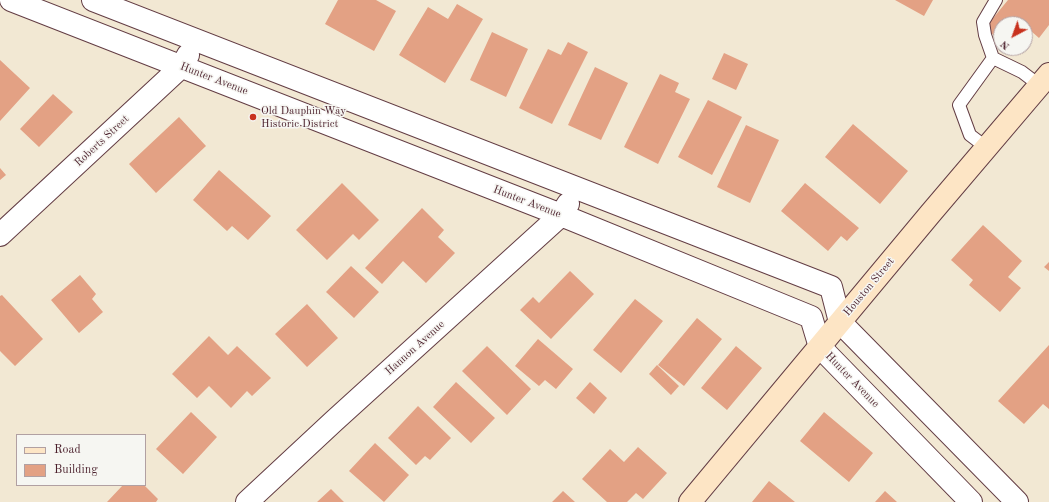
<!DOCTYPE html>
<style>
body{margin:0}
#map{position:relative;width:1049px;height:502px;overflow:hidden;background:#f2e8d3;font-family:"Old Standard TT",serif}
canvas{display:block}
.legend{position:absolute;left:16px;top:434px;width:130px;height:52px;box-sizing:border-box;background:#f6f6f2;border:1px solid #b1a0a2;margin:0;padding:5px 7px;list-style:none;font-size:12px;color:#4a1f2b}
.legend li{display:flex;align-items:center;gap:8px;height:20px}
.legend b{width:20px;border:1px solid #b1a0a2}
.north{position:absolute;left:993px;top:16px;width:40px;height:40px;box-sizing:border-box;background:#f6f6f2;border:1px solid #b1a0a2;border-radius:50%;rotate:221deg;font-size:11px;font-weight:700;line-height:16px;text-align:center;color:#4a1f2b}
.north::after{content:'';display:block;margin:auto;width:14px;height:18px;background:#c8321e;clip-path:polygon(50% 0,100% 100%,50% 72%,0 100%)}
</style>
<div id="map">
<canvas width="1049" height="502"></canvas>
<ul class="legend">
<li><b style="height:5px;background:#fde5c5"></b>Road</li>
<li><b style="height:11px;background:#e3a184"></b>Building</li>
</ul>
<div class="north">N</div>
</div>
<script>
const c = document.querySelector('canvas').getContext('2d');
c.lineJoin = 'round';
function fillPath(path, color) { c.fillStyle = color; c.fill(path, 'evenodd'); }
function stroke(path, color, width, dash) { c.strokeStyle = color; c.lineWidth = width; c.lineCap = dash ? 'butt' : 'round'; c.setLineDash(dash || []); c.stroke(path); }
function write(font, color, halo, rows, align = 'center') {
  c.font = font + ' "Old Standard TT",serif'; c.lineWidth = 3; c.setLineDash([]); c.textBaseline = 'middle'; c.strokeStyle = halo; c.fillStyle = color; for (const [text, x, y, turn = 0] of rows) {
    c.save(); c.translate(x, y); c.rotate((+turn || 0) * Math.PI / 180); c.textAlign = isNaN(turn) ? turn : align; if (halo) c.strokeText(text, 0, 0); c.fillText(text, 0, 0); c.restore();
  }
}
fillPath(new Path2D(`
 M 338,0 L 376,0 L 396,11 L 374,51 L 325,24 Z
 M 895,0 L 933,0 L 924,16 Z
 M 1008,0 L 1049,0 L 1049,25 L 1039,38 L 1031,31 L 1025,39 L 1025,24 L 1001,24 L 1001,41 L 985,28 Z
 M 457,4 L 483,19 L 445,83 L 399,55 L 428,7 L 448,19 Z
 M 492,32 L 528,49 L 506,97 L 470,80 Z
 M 568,42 L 588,52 L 552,124 L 519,108 L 548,49 L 561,55 Z
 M 1009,48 L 1017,48 L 1014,52 Z
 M 724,53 L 748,64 L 736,90 L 712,79 Z
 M 0,60 L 30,88 L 0,121 Z
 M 595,67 L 628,83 L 601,140 L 568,125 Z
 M 660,74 L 679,83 L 675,92 L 690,99 L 658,164 L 624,147 Z
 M 53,94 L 73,112 L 39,147 L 20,129 Z
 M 708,100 L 742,117 L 712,175 L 678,157 Z
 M 179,117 L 206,146 L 156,193 L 129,164 Z
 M 853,124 L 908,171 L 880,204 L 825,157 Z
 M 746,125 L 779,140 L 750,203 L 717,187 Z
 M 0,168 L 6,175 L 0,180 Z
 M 219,170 L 271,216 L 248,240 L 232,226 L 227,231 L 193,200 Z
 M 342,183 L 379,220 L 359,240 L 353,234 L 327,260 L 296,230 Z
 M 805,183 L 859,228 L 847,241 L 841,236 L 828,251 L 781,211 Z
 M 422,208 L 444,230 L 438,237 L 455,253 L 426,283 L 403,261 L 382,284 L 365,268 Z
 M 983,225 L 1022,261 L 1008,277 L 1021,288 L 1000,312 L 969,285 L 973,280 L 951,260 Z
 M 1049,262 L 1049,271 L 1044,267 Z
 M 351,266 L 379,292 L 354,318 L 326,292 Z
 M 570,271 L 594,294 L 551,339 L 520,310 L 533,297 L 539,303 Z
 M 80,275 L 96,294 L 92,299 L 103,312 L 79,333 L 51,300 Z
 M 2,295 L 43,339 L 15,366 L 0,351 L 0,296 Z
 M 635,299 L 663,321 L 621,373 L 593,350 Z
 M 307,304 L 338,338 L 307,367 L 275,334 Z
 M 697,318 L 722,339 L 684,386 L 658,365 Z
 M 209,336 L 228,355 L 237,346 L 271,378 L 252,396 L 247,391 L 231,408 L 209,386 L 197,398 L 172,374 Z
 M 538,339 L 573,369 L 556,389 L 545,380 L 539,386 L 515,366 Z
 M 1049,345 L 1049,409 L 1043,404 L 1024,424 L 998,401 Z
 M 487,346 L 531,389 L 507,415 L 462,371 Z
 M 736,346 L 762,368 L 727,410 L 701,388 Z
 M 657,365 L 679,386 L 671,395 L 649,374 Z
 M 456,382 L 495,418 L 471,443 L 433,407 Z
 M 590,382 L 607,398 L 594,414 L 576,398 Z
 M 418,406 L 451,438 L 430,460 L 425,456 L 416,465 L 388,438 Z
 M 191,412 L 217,437 L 183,474 L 156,449 Z
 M 824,412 L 873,453 L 849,482 L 800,441 Z
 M 375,443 L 409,475 L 384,502 L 349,471 Z
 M 638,447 L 667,473 L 643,499 L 636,493 L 627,502 L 607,502 L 582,479 L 610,449 L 624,462 Z
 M 769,481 L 795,502 L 752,502 Z
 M 123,485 L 144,485 L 158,499 L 156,502 L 107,502 Z
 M 331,489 L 344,502 L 317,502 Z
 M 563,491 L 575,502 L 552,502 Z
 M 885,491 L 897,502 L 875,502 Z`), '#e3a184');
const lane = new Path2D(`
 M 993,58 L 985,35 L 983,22 L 996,0
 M 987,148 L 970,135 L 959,105 L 993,58 L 1022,72 L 1039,85`);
const street = new Path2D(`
 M 11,0 L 561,215 L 811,317 L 820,347 L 971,502
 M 93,0 L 831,287 L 840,322 L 1017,502
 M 0,235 L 182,66 L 188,55
 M 247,502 L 334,421 L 561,215 L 568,204`);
const secondary = new Path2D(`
 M 690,502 L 930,214 L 1049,74`);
stroke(lane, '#633d44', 14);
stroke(street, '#633d44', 24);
stroke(secondary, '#633d44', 24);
stroke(lane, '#fff', 12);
stroke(street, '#fff', 22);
stroke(secondary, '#fde5c5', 22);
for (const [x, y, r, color] of [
 [253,117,4,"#c8321e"]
]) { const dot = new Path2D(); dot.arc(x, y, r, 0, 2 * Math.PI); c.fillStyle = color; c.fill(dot); stroke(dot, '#f6f6f2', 1.5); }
write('11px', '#4a1f2b', '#f6f6f2', [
 ["Hunter Avenue",214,79,21],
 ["Roberts Street",102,141,-43],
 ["Hunter Avenue",527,202,21],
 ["Houston Street",869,287,-50],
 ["Hannon Avenue",415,348,-42],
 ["Hunter Avenue",852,380,46]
]);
write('11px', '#4a1f2b', '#f6f6f2', [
 ["Old Dauphin Way",261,111],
 ["Historic District",261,124]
], 'left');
</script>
